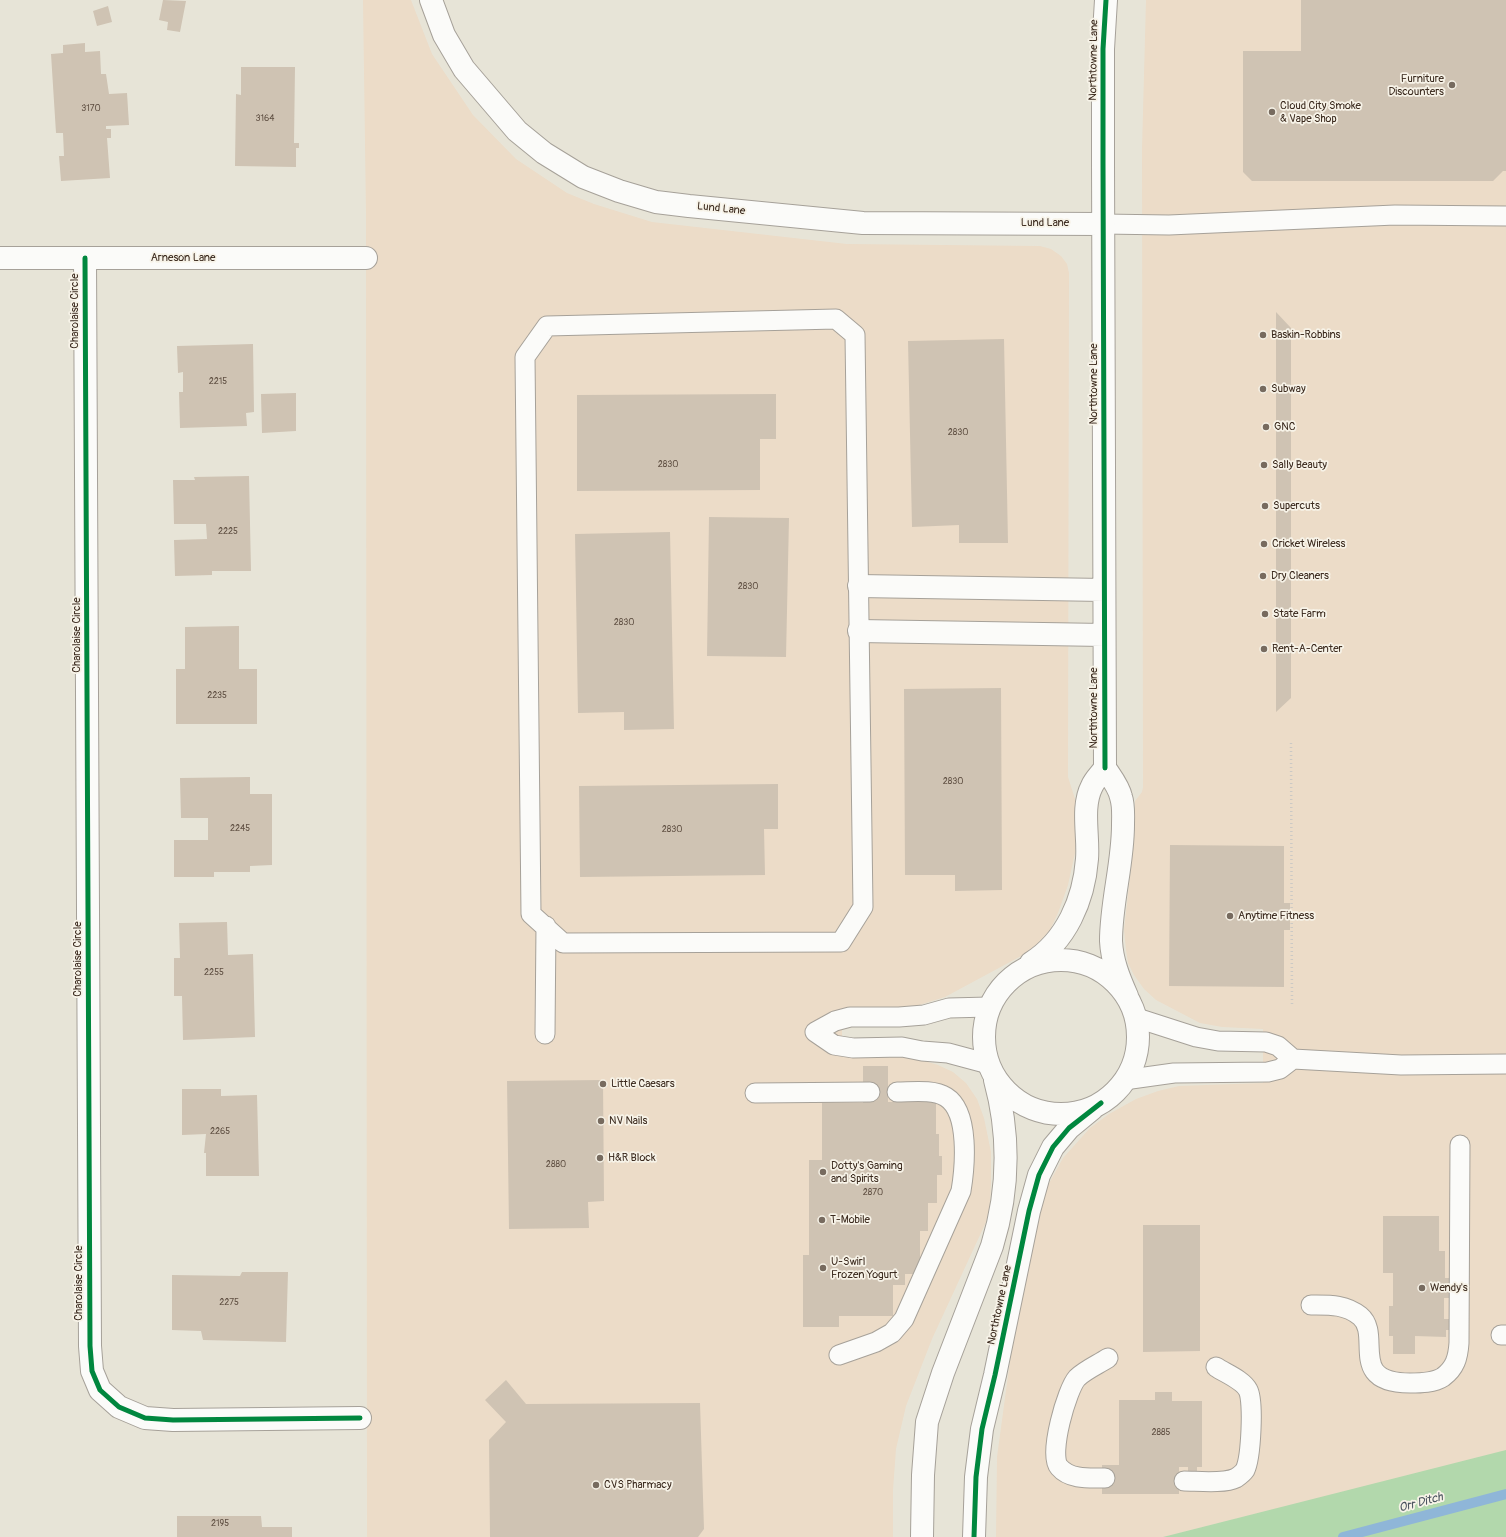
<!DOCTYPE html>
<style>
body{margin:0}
canvas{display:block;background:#e7e4d7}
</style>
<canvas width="1506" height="1537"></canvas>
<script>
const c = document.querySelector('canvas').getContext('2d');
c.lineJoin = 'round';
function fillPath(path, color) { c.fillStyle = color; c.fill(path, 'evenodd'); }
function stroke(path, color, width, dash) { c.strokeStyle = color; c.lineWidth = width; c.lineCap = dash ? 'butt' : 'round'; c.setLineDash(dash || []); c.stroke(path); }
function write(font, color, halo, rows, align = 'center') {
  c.font = font + ' Pangolin,sans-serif'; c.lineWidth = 3.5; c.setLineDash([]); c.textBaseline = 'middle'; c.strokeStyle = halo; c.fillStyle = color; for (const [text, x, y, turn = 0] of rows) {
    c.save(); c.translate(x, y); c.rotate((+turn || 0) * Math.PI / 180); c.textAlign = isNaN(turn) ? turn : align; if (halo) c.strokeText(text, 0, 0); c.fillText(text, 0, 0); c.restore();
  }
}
fillPath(new Path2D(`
 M 363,0 L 411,0 L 432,54 L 473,115 L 516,159 L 567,193 L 594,204 L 652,222 L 847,244 L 1040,246 L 1051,249 L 1061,256 L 1067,264 L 1069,273 L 1068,777 L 1077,805 L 1075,853 L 1068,885 L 1058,913 L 1050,930 L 1037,944 L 1023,955 L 945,997 L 916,1006 L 898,1009 L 842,1008 L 842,1056 L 899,1057 L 918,1059 L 938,1065 L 953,1072 L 966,1083 L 977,1099 L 984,1118 L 991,1152 L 991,1183 L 990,1206 L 986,1222 L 932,1339 L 906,1406 L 896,1449 L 893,1490 L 893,1537 L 367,1537 L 366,214 Z
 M 1146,0 L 1506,0 L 1506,1451 L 1164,1537 L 996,1537 L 997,1457 L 1010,1361 L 1039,1211 L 1047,1187 L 1063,1158 L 1090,1128 L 1109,1114 L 1136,1099 L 1158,1091 L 1179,1086 L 1263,1083 L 1263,1029 L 1222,1027 L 1200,1023 L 1156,1000 L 1144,989 L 1134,975 L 1128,963 L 1126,950 L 1124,930 L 1134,841 L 1135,806 L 1135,801 L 1142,792 L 1143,787 L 1142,149 Z`), '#ecdcc8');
fillPath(new Path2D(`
 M 1506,1450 L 1506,1537 L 1163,1537 Z`), '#b2d8ac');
stroke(new Path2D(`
 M 1343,1537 L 1506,1494`), '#8fb6d8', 10);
fillPath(new Path2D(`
 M 163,0 L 186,1 L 180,32 L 167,30 L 168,22 L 159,20 Z
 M 1301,0 L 1506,0 L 1506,171 L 1503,171 L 1493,181 L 1252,181 L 1243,172 L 1243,51 L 1301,51 Z
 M 108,6 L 112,22 L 97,26 L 93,11 Z
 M 85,43 L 85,52 L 100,51 L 101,74 L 106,74 L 109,94 L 127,93 L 129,125 L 106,126 L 106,129 L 111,129 L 111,138 L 107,138 L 110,178 L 61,181 L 59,156 L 64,156 L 63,133 L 56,133 L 51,54 L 63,53 L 63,45 Z
 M 241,67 L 295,67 L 294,143 L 299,143 L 299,148 L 296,148 L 296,167 L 235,166 L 236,94 L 241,95 Z
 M 1276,312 L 1291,328 L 1291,698 L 1276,712 Z
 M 1004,339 L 1008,543 L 959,543 L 959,525 L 912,527 L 908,341 Z
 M 253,344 L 254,412 L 246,413 L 247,426 L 180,428 L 179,392 L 183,392 L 183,372 L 178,373 L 177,346 Z
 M 296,393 L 296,431 L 262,433 L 261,394 Z
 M 776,394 L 776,439 L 760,439 L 760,490 L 577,491 L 577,395 Z
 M 249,476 L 251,571 L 212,571 L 212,575 L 175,576 L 174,540 L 207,539 L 206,524 L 174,524 L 173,480 L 195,480 L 194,477 Z
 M 709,517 L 789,518 L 786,657 L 707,656 Z
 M 670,532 L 674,729 L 624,730 L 624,712 L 578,713 L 575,534 Z
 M 239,626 L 239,669 L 257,669 L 257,724 L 176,724 L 176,669 L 185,669 L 185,627 Z
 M 1001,688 L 1002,890 L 955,891 L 955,875 L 905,875 L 904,689 Z
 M 250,777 L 250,794 L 272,794 L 272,865 L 250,866 L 250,872 L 214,872 L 214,877 L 174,877 L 174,840 L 208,840 L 208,818 L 181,818 L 180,778 Z
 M 778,784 L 778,829 L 764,829 L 765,875 L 580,877 L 579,786 Z
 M 1170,845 L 1284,846 L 1284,903 L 1290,903 L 1290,930 L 1284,930 L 1284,987 L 1169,986 Z
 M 227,922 L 228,955 L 253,954 L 255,1037 L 183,1040 L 182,996 L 174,996 L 174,958 L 180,958 L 179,923 Z
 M 863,1066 L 888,1066 L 888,1102 L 936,1102 L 936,1134 L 939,1134 L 939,1156 L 942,1156 L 942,1175 L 937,1175 L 937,1203 L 928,1203 L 928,1231 L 920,1231 L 920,1264 L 917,1264 L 917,1274 L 905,1274 L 905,1285 L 893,1285 L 893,1316 L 839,1316 L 839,1327 L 803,1327 L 803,1255 L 809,1255 L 809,1160 L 822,1160 L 822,1103 L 863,1103 Z
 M 603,1080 L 604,1201 L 588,1202 L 589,1228 L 509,1229 L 507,1081 Z
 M 182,1089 L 221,1089 L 221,1096 L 257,1095 L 259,1176 L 206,1176 L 206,1153 L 204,1153 L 206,1134 L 182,1135 Z
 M 1383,1216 L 1439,1216 L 1439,1251 L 1445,1251 L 1445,1278 L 1451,1278 L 1451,1298 L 1444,1298 L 1444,1319 L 1451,1319 L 1451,1330 L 1446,1330 L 1446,1337 L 1415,1336 L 1415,1354 L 1393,1354 L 1393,1336 L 1389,1336 L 1389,1306 L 1393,1306 L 1393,1273 L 1383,1273 Z
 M 1143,1225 L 1200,1225 L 1200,1351 L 1143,1352 Z
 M 242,1272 L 288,1272 L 286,1342 L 203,1340 L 201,1331 L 172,1330 L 172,1275 L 240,1276 Z
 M 506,1380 L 526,1404 L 700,1403 L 704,1529 L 698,1537 L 490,1537 L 489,1440 L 506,1422 L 485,1400 Z
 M 1155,1392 L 1172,1392 L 1172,1401 L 1202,1401 L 1202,1467 L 1197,1467 L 1197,1472 L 1188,1472 L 1188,1467 L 1179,1467 L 1179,1494 L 1102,1494 L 1102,1465 L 1119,1465 L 1119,1400 L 1155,1400 Z
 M 177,1516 L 261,1516 L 262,1527 L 292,1527 L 292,1537 L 177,1537 Z`), '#cfc3b3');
const service = new Path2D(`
 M 1103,224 L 1169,225 L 1395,215 L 1506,216
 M 836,319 L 855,335 L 863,907 L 841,942 L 563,943 L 531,914 L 525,357 L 547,326 Z
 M 989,1007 L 949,1008 L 924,1015 L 899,1017 L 850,1017 L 835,1021 L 815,1032 L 834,1045 L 853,1048 L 902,1047 L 922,1051 L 948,1053 L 989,1064
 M 1137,1018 L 1196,1037 L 1218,1041 L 1266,1042 L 1278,1046 L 1293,1059 L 1401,1065 L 1506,1064
 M 545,1034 L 546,926
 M 1124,1080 L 1174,1073 L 1268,1072 L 1280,1069 L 1293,1059
 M 755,1093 L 870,1092
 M 1311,1305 C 1329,1305 1345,1304 1360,1316 C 1383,1335 1346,1383 1410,1383 C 1420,1383 1434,1383 1443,1377 C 1455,1368 1458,1358 1459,1343 L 1460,1145
 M 1501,1335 L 1506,1335
 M 839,1355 L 876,1342 L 892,1333 L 904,1319 L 961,1191 C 965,1167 970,1112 946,1097 C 933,1089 912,1092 897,1092
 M 1105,1478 C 1090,1478 1070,1480 1059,1467 C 1048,1455 1067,1389 1077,1378 C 1085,1370 1099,1364 1108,1358
 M 1184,1481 C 1197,1481 1224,1484 1236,1478 C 1239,1476 1243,1473 1245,1470 C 1251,1458 1254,1401 1248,1390 C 1243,1380 1225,1373 1216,1367`);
const minor = new Path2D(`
 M 431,0 L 444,35 L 464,69 L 517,131 L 544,153 L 583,177 L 619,191 L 656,202 L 689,206 L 863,223 L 1103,224
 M 1106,0 L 1103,49 L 1103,163 L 1105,768 C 1111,777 1119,787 1121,797 C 1124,806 1123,816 1123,825 C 1123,864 1111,902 1111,941 C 1112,961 1119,978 1127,996
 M 0,258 L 366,258
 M 85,258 L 90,1346 L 92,1371 L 100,1390 L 119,1407 L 145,1418 L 173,1420 L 360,1418
 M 859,586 L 1104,590
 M 859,631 L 1104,635
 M984 1037a77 77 0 1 1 154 0a77 77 0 1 1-154 0Z
 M 1031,963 C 1066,941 1084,900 1087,859 C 1089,836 1081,807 1092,786 C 1095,779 1101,774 1105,768
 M 922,1537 L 923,1475 L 927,1422 L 943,1373 L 992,1246 C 1009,1191 1010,1135 995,1080
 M 974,1537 L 976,1477 L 982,1429 L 995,1375 L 1029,1211 L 1039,1175 L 1053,1147 L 1069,1128 L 1092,1109`);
stroke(service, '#a6a199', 21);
stroke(minor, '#a6a199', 24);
stroke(new Path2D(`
 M 1291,743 L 1292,1006`), '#cbc9c5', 2.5, [1, 3]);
stroke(service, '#fbfbf9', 19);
stroke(minor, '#fbfbf9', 22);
stroke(new Path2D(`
 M 85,258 L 90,1346 L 92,1371 L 100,1390 L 119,1407 L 145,1418 L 173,1420 L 360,1418
 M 1105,768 L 1103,163 L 1103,49 L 1106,0
 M 974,1537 L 976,1477 L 982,1429 L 995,1375 L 1029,1211 L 1039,1175 L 1053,1147 L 1069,1128 L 1101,1103`), '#00873e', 5);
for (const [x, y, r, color] of [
 [1452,85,4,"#776b5f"],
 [1272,112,4,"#776b5f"],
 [1263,335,4,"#776b5f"],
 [1263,389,4,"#776b5f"],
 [1266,427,4,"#776b5f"],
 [1264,465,4,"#776b5f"],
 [1265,506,4,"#776b5f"],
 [1264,544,4,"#776b5f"],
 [1263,576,4,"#776b5f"],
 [1265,614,4,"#776b5f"],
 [1264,649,4,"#776b5f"],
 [1230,916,4,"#776b5f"],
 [603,1084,4,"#776b5f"],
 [601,1121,4,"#776b5f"],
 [600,1158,4,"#776b5f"],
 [823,1172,4,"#776b5f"],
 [822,1220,4,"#776b5f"],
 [823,1268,4,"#776b5f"],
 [1422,1288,4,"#776b5f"],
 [596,1485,4,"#776b5f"]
]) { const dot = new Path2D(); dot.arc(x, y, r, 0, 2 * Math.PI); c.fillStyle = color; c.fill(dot); stroke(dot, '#f7f3e8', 1.5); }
write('9px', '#605043', null, [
 ["3170",91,109],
 ["3164",265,119],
 ["2215",218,382],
 ["2830",958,433],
 ["2830",668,465],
 ["2225",228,532],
 ["2830",748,587],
 ["2830",624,623],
 ["2235",217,696],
 ["2830",953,782],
 ["2245",240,829],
 ["2830",672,830],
 ["2255",214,973],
 ["2265",220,1132],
 ["2880",556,1165],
 ["2870",873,1193],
 ["2275",229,1303],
 ["2885",1161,1433],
 ["2195",220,1524]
]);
write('11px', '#3b2a1e', '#f7f3e8', [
 ["Northtowne Lane",1094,60,-89],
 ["Lund Lane",721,209,6],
 ["Lund Lane",1045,223],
 ["Arneson Lane",183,258],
 ["Charolaise Circle",75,311,-90],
 ["Northtowne Lane",1094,384,-90],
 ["Charolaise Circle",77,635,-90],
 ["Northtowne Lane",1094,708,-90],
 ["Charolaise Circle",78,959,-90],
 ["Charolaise Circle",79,1283,-90],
 ["Northtowne Lane",1000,1305,-78]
]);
write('11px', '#3b2a1e', '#f7f3e8', [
 ["Furniture",1444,79,"right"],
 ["Discounters",1444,92,"right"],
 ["Cloud City Smoke",1280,106],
 ["& Vape Shop",1280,119],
 ["Baskin-Robbins",1271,335],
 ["Subway",1271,389],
 ["GNC",1274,427],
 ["Sally Beauty",1272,465],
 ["Supercuts",1273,506],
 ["Cricket Wireless",1272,544],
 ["Dry Cleaners",1271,576],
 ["State Farm",1273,614],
 ["Rent-A-Center",1272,649],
 ["Anytime Fitness",1238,916],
 ["Little Caesars",611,1084],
 ["NV Nails",609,1121],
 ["H&R Block",608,1158],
 ["Dotty's Gaming",831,1166],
 ["and Spirits",831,1179],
 ["T-Mobile",830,1220],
 ["U-Swirl",831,1262],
 ["Frozen Yogurt",831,1275],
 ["Wendy's",1430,1288],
 ["CVS Pharmacy",604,1485]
], 'left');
write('italic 12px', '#4b545f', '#f7f3e8', [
 ["Orr Ditch",1421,1503,-15]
]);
</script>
